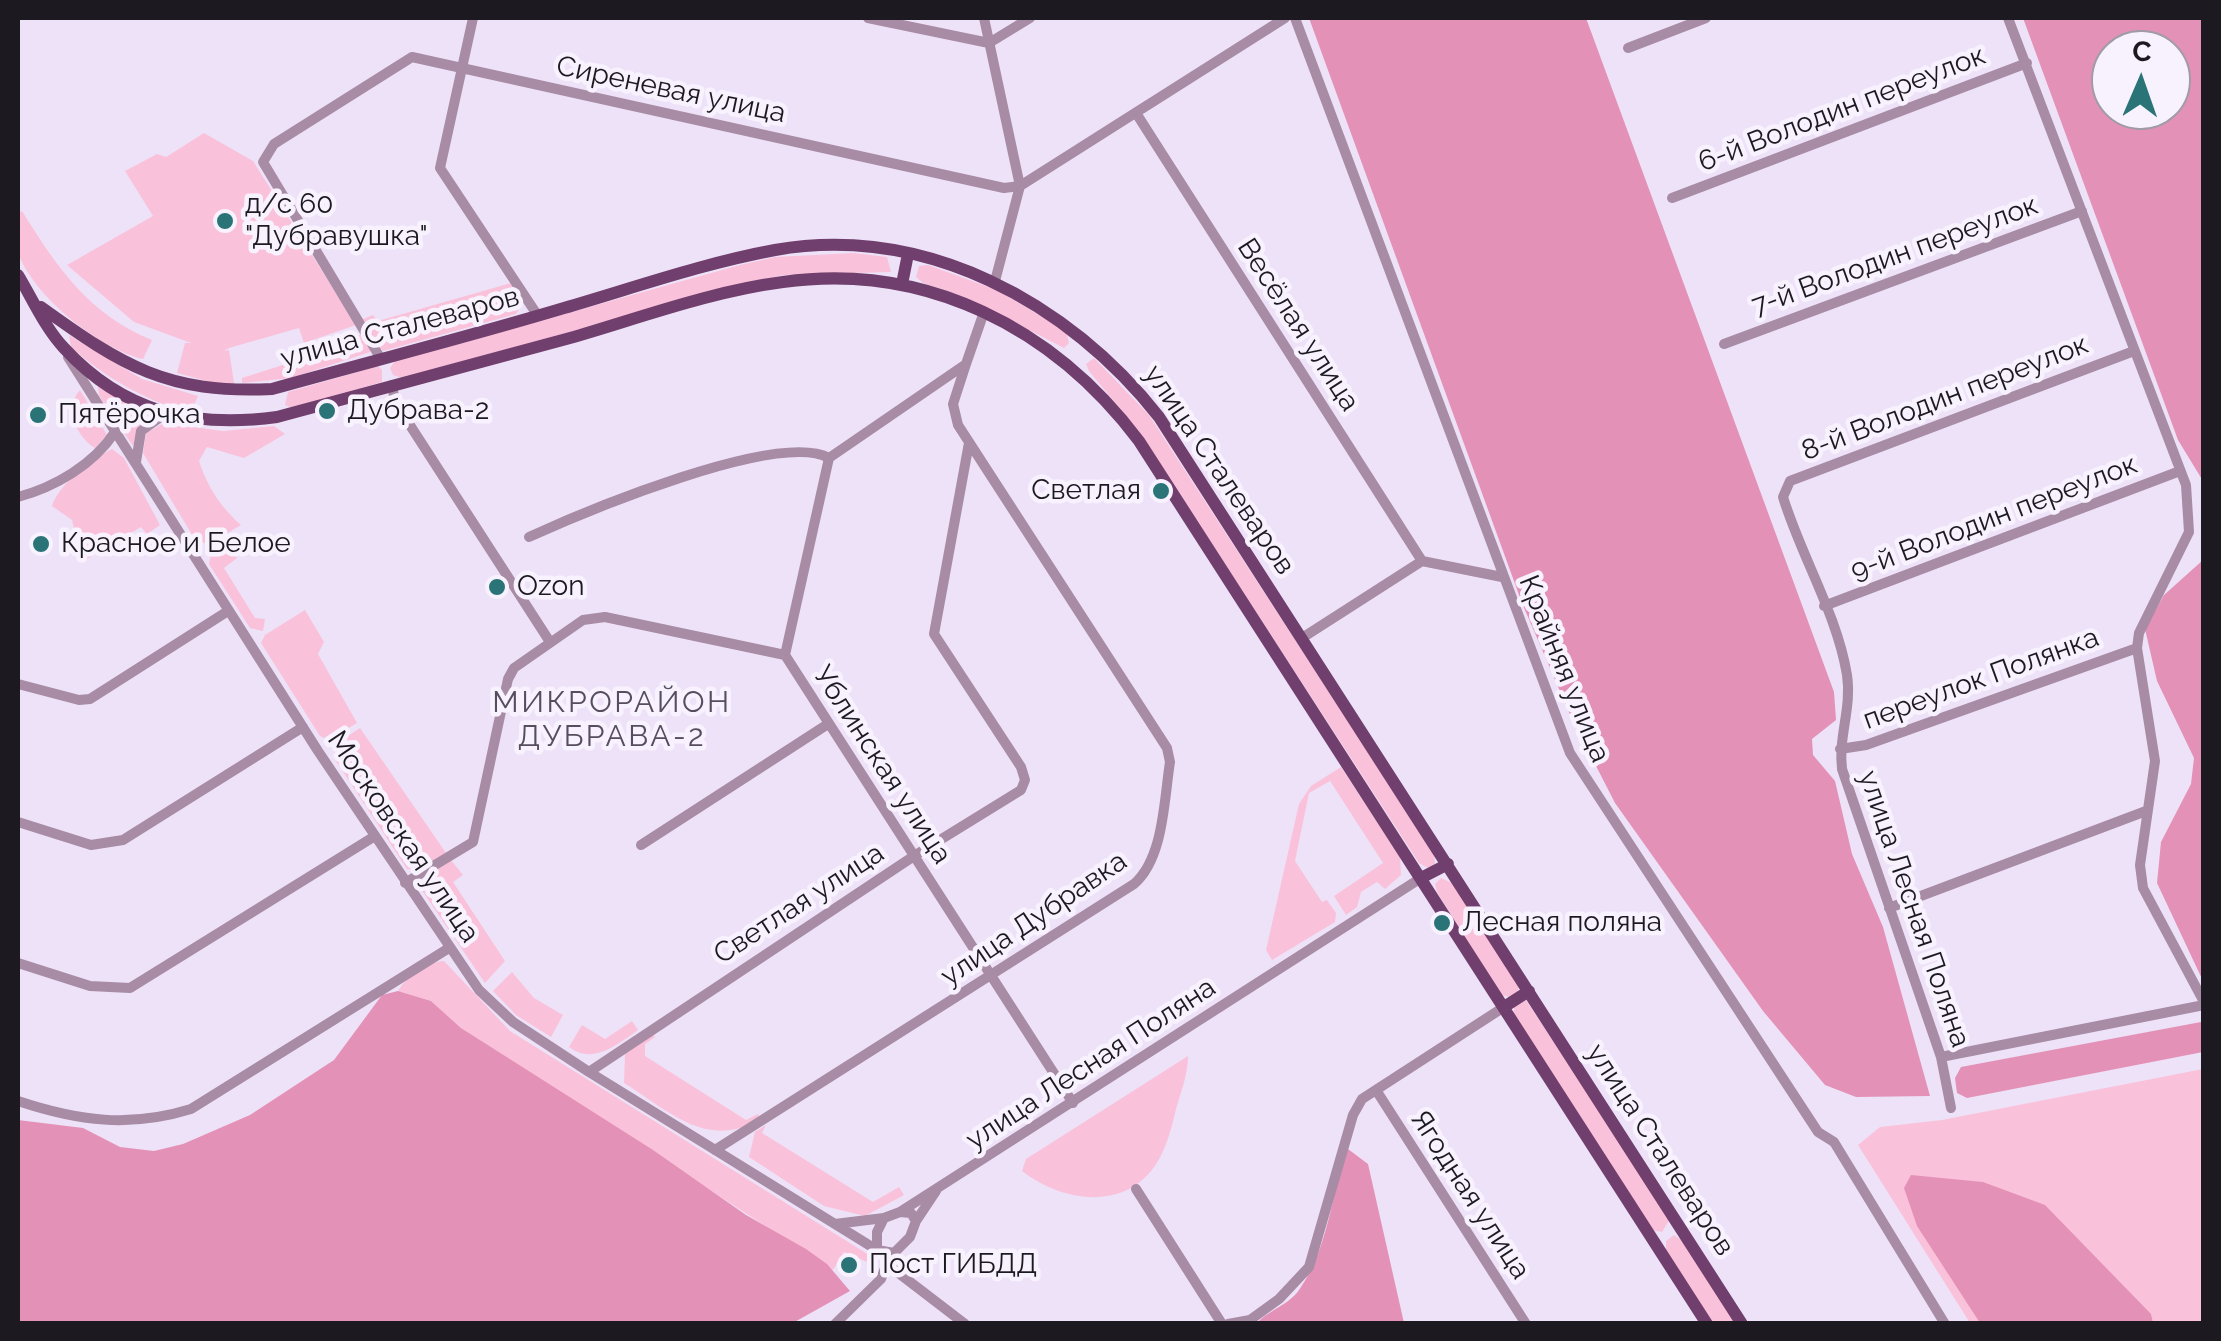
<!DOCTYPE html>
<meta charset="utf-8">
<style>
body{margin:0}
#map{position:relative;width:2221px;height:1341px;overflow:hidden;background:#ede2f8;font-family:Raleway,sans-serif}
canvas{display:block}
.frame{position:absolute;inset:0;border:20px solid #1d1921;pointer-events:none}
.north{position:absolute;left:2091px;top:30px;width:100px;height:100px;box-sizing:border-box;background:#f8f2ff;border:2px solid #a09ba6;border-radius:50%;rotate:2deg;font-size:28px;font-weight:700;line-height:40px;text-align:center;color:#1d1921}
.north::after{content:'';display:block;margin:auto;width:35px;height:45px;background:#2a7477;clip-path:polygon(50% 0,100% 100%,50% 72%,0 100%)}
</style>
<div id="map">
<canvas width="2221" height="1341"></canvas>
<div class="frame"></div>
<div class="north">С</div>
</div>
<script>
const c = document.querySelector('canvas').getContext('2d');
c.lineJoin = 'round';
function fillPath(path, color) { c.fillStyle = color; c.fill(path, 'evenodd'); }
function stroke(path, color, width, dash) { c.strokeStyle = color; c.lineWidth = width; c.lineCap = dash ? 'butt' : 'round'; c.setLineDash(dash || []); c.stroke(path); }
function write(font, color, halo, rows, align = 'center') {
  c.font = font + ' Raleway,sans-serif'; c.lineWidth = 9; c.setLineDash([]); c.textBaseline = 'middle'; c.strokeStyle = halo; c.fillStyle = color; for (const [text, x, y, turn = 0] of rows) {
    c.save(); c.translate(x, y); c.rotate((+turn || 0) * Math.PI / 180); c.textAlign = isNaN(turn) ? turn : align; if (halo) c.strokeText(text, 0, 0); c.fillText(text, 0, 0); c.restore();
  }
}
fillPath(new Path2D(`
 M 204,133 L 253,161 L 356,325 L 304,343 L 299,328 L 229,348 L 224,351 L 229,350 L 234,383 L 228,387 L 177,373 L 185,343 L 191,343 L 134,322 L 67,265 L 153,216 L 125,171 L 157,154 L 166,157 Z
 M 22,211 C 57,267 88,314 152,340 L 143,359 C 100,349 34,297 18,253 C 15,242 18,225 18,213 Z
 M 854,253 L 887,257 L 891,272 L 784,275 L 760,280 L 402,378 L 393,375 L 390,368 L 395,361 L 740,265 L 775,257 Z
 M 928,265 L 997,290 L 1066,331 L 1069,343 L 1064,348 L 967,298 L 923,283 L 916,277 L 919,266 Z
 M 511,283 L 523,302 L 516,314 L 383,351 L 361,320 L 373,315 L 378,321 Z
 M 69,335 L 142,379 L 198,396 L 190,414 C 146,400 105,378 71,347 Z
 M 347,335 L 362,335 L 371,345 L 370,352 L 291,378 L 242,383 L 242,378 L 305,358 L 303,350 Z
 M 1094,358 L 1149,415 L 1434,854 L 1435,864 L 1428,868 L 1419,863 L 1140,433 L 1089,371 L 1086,364 Z
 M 378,366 L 382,370 L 382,382 L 292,408 L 285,405 L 288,392 Z
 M 98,386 L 148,414 L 133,446 L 99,396 Z
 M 80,390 L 107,435 L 95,448 C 76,437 64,407 80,390 Z
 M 164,423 L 223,431 L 274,426 L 285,434 L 244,458 L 207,447 L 199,461 C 208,488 220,506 241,525 L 208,545 L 194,538 L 143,453 L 146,433 Z
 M 112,449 L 124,458 L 160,525 L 147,534 L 141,527 L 82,562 L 72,520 L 52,506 C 58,485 92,459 112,449 Z
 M 227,545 L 237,558 L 224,568 L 255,618 L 265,619 L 263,631 L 250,628 L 209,564 L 211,554 Z
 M 305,610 L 324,642 L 318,654 L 357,723 L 328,740 L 320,736 L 261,643 L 265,635 Z
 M 360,728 L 446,853 L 419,870 L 407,869 L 334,758 L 334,745 Z
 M 1341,767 L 1400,857 L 1401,875 L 1385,889 L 1377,882 L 1361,892 L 1357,907 L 1346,915 L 1334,896 L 1383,863 L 1330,781 L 1309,793 L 1295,861 L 1322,902 L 1327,900 L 1336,913 L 1335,922 L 1272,960 L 1266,950 L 1299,804 L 1311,786 Z
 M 450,859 L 463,875 L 453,882 L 505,961 L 485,983 L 421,889 L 425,877 Z
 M 1441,878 L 1454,884 L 1519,984 L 1518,992 L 1510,997 L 1501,995 L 1437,892 L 1435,884 Z
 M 444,961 L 510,1031 L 869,1255 L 872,1264 L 844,1252 L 833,1270 L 461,1028 L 431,1001 L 398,991 C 407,976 426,962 444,961 Z
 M 512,972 L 534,998 L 563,1015 L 551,1037 L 516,1015 L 493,991 Z
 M 1526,1000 L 1670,1219 L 1662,1232 L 1652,1230 L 1514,1016 L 1514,1007 Z
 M 632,1021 L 638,1030 C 617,1045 593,1065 569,1047 L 582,1025 L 605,1039 Z
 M 652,1033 L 655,1037 L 645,1044 L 645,1056 L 746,1120 L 758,1114 L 760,1119 C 707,1151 668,1110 624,1083 L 625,1054 Z
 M 1188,1056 C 1188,1074 1181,1092 1176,1109 C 1172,1126 1167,1146 1158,1161 C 1128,1212 1063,1203 1022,1171 L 1026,1159 Z
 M 2203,1069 L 2203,1323 L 1970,1323 L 1858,1145 L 1880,1127 L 1942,1120 Z
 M 766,1125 L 762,1133 L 873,1202 L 899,1187 L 904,1195 L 865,1216 L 824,1206 L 749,1157 L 755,1132 Z
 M 1674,1235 L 1683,1241 L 1736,1323 L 1713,1323 L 1666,1251 L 1666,1241 Z`), '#fac2da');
fillPath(new Path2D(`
 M 1309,18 L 1586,18 L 1834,692 L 1836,720 L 1812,739 L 1813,755 L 1835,781 L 1852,854 L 1883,927 L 1930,1096 L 1856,1097 L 1825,1085 L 1763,1011 L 1615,803 L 1572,719 L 1522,603 Z
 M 2023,18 L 2203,18 L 2203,481 L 2178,440 ZM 2111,50 L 2171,50 L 2171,110 L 2111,110 Z
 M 2203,560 L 2203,981 L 2157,883 L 2161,842 L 2191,784 L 2194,758 L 2157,681 L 2145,629 L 2164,595 Z
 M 398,991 L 431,1001 L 461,1028 L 653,1150 L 746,1215 L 806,1249 L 827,1264 L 850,1291 L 791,1324 L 18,1323 L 18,1120 L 83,1128 L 120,1147 L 154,1151 L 183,1144 L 250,1115 L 334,1060 L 382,995 Z
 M 2201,1022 L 2203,1052 L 1967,1098 L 1957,1093 L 1955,1078 L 1961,1067 Z
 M 1348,1149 L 1368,1164 L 1404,1323 L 1256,1324 C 1267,1311 1289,1305 1299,1290 C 1328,1250 1331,1195 1348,1149 Z
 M 1911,1175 L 1983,1182 L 2045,1205 L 2151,1314 L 2153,1323 L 1980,1323 L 1917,1226 L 1904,1188 Z`), '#e491b7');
stroke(new Path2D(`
 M 473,18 L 440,168 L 538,316
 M 868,18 L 989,43 L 1030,18
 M 984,18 L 1020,186 L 995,281
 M 1295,18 L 1570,753 L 1818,1132 L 1834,1142 L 1945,1324
 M 2008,18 L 2186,485 L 2189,532 L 2139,633 L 2137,648 L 2155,761 L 2140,865 L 2143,888 L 2204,1002
 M 1628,48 L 1706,18
 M 1136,113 L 1422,561
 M 1672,198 L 2027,63
 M 984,312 L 966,364 L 829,458 L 785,655 L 1073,1103
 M 1724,344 L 2082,211
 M 68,357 L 318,751 L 479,990 L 513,1022 L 589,1072 L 877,1250
 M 381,359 L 263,162 L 274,144 L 412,57 L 1004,188 L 1020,186 L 1285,18
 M 392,385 L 395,402 L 550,642
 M 136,462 L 141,431 L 165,414
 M 18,497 C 55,487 93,465 115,432
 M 529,537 C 584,512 778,430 829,458
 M 1824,606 L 2180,471
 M 1302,638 L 1422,561 L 1502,577
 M 18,684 L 79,700 L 90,699 L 228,611
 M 1840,749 L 1866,745 L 2137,648
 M 18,822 L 91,845 L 123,840 L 303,727
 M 641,845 L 828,724
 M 405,883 L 473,842 L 508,679 L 514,668 L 583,620 L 605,617 L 785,655
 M 1889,908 L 2146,811
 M 18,963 L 90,986 L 130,988 L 375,836
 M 1941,1057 L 2204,1005
 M 589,1072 L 914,856 L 1021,790 L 1025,780 L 1021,767 L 934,634 L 969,443
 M 1376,1090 L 1526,1324
 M 18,1101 C 78,1121 130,1128 191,1109 L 449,948
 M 1951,1108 L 1941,1057 L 1842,769 C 1838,737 1852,708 1847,675 C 1837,614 1801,556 1783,497 L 1790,481 L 2134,351
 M 715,1150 L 1134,884 C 1164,858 1164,799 1170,762 L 1167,748 L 958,425 L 953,404 L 966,364
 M 1136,1189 L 1222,1324
 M 900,1212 L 1421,878
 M 900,1212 L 911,1213 L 916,1221 L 910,1237 L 894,1253 L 877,1250 L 877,1232 L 884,1218 Z
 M 916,1221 L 936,1191
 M 835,1224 L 884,1218
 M 888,1265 L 965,1324
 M 835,1324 L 881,1279 L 888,1260
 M 1228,1324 L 1250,1320 L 1279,1299 L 1309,1267 L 1353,1115 L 1362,1099 L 1504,1007`), '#a88ba5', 10);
stroke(new Path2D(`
 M 18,275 C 32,298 45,328 64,348 C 124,413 193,428 277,417 C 374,390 473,365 570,338 C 639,318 712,291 783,282 C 926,262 1054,328 1139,441 L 1707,1324
 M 902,284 L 908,254
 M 41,307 C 123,366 167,394 272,389 C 369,362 467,337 564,308 C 633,288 704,263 775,250 C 925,224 1069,302 1159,417 L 1742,1324
 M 1421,878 L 1448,864
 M 1504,1007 L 1529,991`), '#703f6d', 12);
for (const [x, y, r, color] of [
 [225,221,10,"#2a7477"],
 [327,411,10,"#2a7477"],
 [38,415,10,"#2a7477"],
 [1161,491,10,"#2a7477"],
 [41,544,10,"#2a7477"],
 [497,587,10,"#2a7477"],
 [1442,923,10,"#2a7477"],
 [849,1265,10,"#2a7477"]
]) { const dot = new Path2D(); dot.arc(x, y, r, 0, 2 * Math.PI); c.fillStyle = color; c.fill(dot); stroke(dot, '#f8f2ff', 4); }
write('28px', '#1d1921', '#f8f2ff', [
 ["Сиреневая улица",671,90,12],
 ["6-й Володин переулок",1842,109,-21],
 ["7-й Володин переулок",1895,256,-20],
 ["Весёлая улица",1298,325,57],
 ["улица Сталеваров",400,328,-15],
 ["8-й Володин переулок",1945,398,-21],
 ["улица Сталеваров",1219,470,56],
 ["9-й Володин переулок",1994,518,-21],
 ["Крайняя улица",1564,669,68],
 ["переулок Полянка",1981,679,-20],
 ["Ублинская улица",882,765,57],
 ["Московская улица",403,837,56],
 ["Светлая улица",799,904,-33],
 ["улица Лесная Поляна",1914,909,71],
 ["улица Дубравка",1034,919,-34],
 ["улица Лесная Поляна",1091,1064,-33],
 ["улица Сталеваров",1660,1150,57],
 ["Ягодная улица",1470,1195,57]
]);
write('28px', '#1d1921', '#f8f2ff', [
 ["д/с 60",245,205],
 ["\"Дубравушка\"",245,237],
 ["Дубрава-2",347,411],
 ["Пятёрочка",58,415],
 ["Светлая",1141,491,"right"],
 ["Красное и Белое",61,544],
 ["Ozon",517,587],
 ["Лесная поляна",1462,923],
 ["Пост ГИБДД",869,1265]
], 'left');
c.letterSpacing = '2.5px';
write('30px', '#564d5f', '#f8f2ff', [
 ["МИКРОРАЙОН",612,703],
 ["ДУБРАВА-2",612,737]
]);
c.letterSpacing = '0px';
</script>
